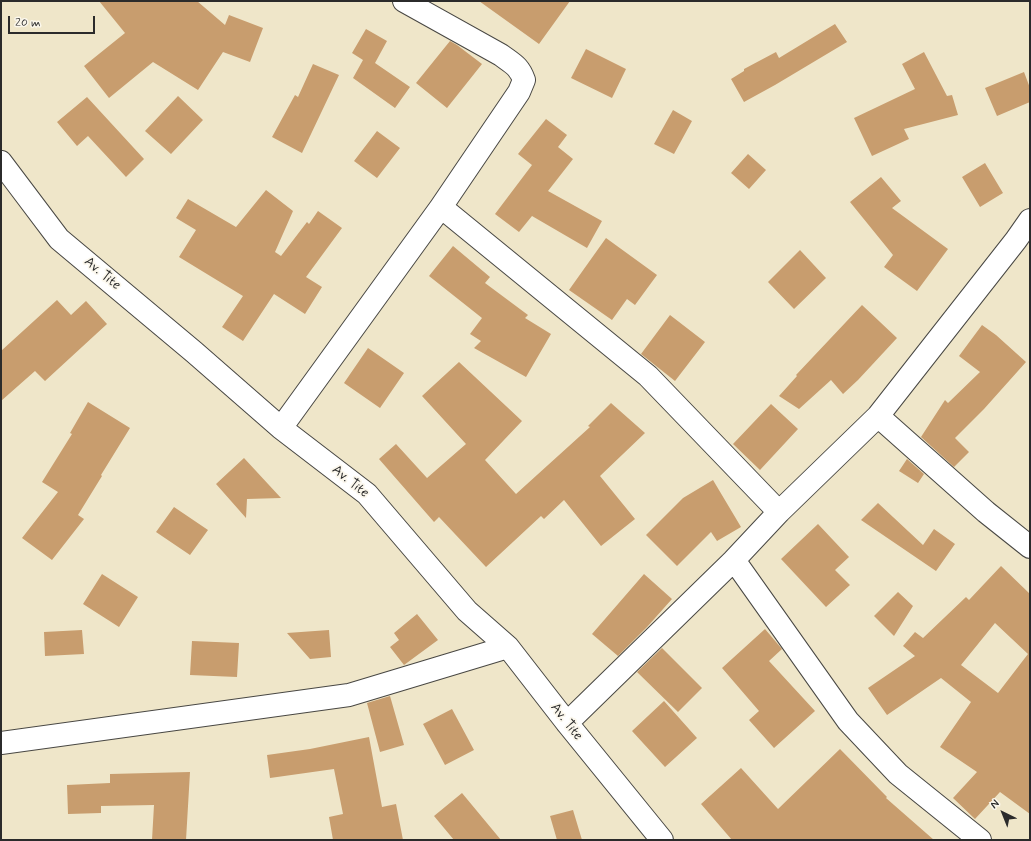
<!DOCTYPE html>
<style>
body{margin:0}
#map{position:relative;width:1031px;height:841px;overflow:hidden;background:#efe6c9;font-family:Mynerve,sans-serif}
canvas{display:block}
.frame{position:absolute;inset:0;border:2px solid #2b2b2b;pointer-events:none}
.north{position:absolute;left:983px;top:793px;width:40px;height:40px;-webkit-text-stroke:3px #fbf7ec;paint-order:stroke;rotate:317deg;font-size:11px;font-weight:700;line-height:16px;text-align:center;color:#2b2b2b}
.north::after{content:'';display:block;margin:auto;width:14px;height:18px;background:#2b2b2b;clip-path:polygon(50% 0,100% 100%,50% 72%,0 100%)}
.scale{position:absolute;left:8px;top:16px;width:87px;height:18px;box-sizing:border-box;border:2px solid #2b2b2b;border-top:0;padding-left:5px;font-size:12px;line-height:14px;white-space:nowrap;color:#2b2b2b;-webkit-text-stroke:3px #fbf7ec;paint-order:stroke}
</style>
<div id="map">
<canvas width="1031" height="841"></canvas>
<div class="frame"></div>
<div class="north">N</div>
<div class="scale">20 m</div>
</div>
<script>
const c = document.querySelector('canvas').getContext('2d');
c.lineJoin = 'round';
function fillPath(path, color) { c.fillStyle = color; c.fill(path, 'evenodd'); }
function stroke(path, color, width, dash) { c.strokeStyle = color; c.lineWidth = width; c.lineCap = dash ? 'butt' : 'round'; c.setLineDash(dash || []); c.stroke(path); }
function write(font, color, halo, rows, align = 'center') {
  c.font = font + ' Mynerve,sans-serif'; c.lineWidth = 3.5; c.setLineDash([]); c.textBaseline = 'middle'; c.strokeStyle = halo; c.fillStyle = color; for (const [text, x, y, turn = 0] of rows) {
    c.save(); c.translate(x, y); c.rotate((+turn || 0) * Math.PI / 180); c.textAlign = isNaN(turn) ? turn : align; if (halo) c.strokeText(text, 0, 0); c.fillText(text, 0, 0); c.restore();
  }
}
fillPath(new Path2D(`
 M 99,1 L 197,1 L 225,25 L 229,15 L 263,28 L 250,62 L 223,52 L 198,90 L 153,62 L 109,98 L 84,66 L 125,33 Z
 M 479,1 L 570,1 L 539,44 Z
 M 835,24 L 847,42 L 775,85 L 744,102 L 731,79 L 744,71 L 744,69 L 776,52 L 779,58 Z
 M 366,29 L 387,41 L 375,63 L 410,87 L 395,108 L 353,78 L 363,60 L 352,53 Z
 M 450,41 L 457,45 L 482,64 L 447,108 L 416,83 Z
 M 586,49 L 626,69 L 612,98 L 571,78 Z
 M 924,52 L 947,96 L 952,95 L 958,115 L 904,129 L 909,139 L 872,156 L 854,118 L 915,89 L 902,64 Z
 M 313,64 L 339,75 L 302,153 L 272,137 L 295,95 L 298,97 Z
 M 1024,72 L 1030,88 L 1030,102 L 997,116 L 985,88 Z
 M 178,96 L 203,120 L 171,154 L 145,131 Z
 M 87,97 L 144,159 L 126,177 L 88,136 L 77,146 L 57,122 Z
 M 673,110 L 692,121 L 674,154 L 654,144 Z
 M 546,119 L 567,135 L 558,147 L 573,159 L 548,191 L 602,221 L 587,248 L 532,216 L 519,232 L 495,214 L 532,165 L 518,154 Z
 M 377,131 L 400,148 L 377,178 L 354,161 Z
 M 748,154 L 766,170 L 749,189 L 731,173 Z
 M 985,163 L 1003,193 L 980,207 L 962,177 Z
 M 881,177 L 901,201 L 892,208 L 948,249 L 917,291 L 884,267 L 893,255 L 850,202 Z
 M 266,190 L 293,211 L 275,252 L 281,256 L 307,222 L 309,224 L 318,211 L 342,228 L 306,277 L 322,287 L 305,314 L 274,294 L 243,341 L 222,327 L 243,296 L 179,257 L 196,230 L 176,218 L 188,199 L 236,227 Z
 M 606,238 L 657,275 L 635,305 L 627,299 L 612,320 L 569,290 Z
 M 453,246 L 490,277 L 485,283 L 528,315 L 525,318 L 551,334 L 526,377 L 474,348 L 481,341 L 470,334 L 482,318 L 429,276 Z
 M 800,250 L 826,278 L 794,309 L 768,282 Z
 M 57,300 L 71,315 L 86,301 L 107,324 L 45,381 L 35,371 L 1,401 L 1,351 Z
 M 862,305 L 897,338 L 858,380 L 843,394 L 831,380 L 799,409 L 779,396 L 797,376 L 796,375 Z
 M 670,315 L 705,342 L 675,381 L 641,354 Z
 M 982,325 L 996,335 L 1026,362 L 984,409 L 955,438 L 969,452 L 954,467 L 921,437 L 945,400 L 948,403 L 980,372 L 959,356 Z
 M 368,348 L 404,373 L 380,408 L 344,383 Z
 M 459,362 L 522,421 L 485,460 L 516,494 L 590,427 L 588,426 L 611,403 L 645,433 L 600,476 L 635,519 L 601,546 L 564,500 L 544,519 L 541,516 L 486,567 L 439,517 L 434,522 L 379,459 L 396,444 L 427,478 L 466,444 L 422,396 Z
 M 88,402 L 130,428 L 101,475 L 102,476 L 78,515 L 84,519 L 52,560 L 22,538 L 58,492 L 42,482 L 72,434 L 70,433 Z
 M 771,404 L 798,429 L 760,470 L 733,444 Z
 M 244,458 L 281,498 L 247,499 L 246,518 L 216,484 Z
 M 907,459 L 924,474 L 918,483 L 899,471 Z
 M 713,480 L 741,527 L 717,541 L 711,532 L 677,566 L 646,535 L 683,498 Z
 M 878,503 L 923,545 L 934,529 L 955,544 L 936,571 L 861,520 Z
 M 174,507 L 208,530 L 190,555 L 156,532 Z
 M 818,524 L 849,557 L 835,570 L 850,585 L 826,607 L 781,559 Z
 M 1001,566 L 1030,594 L 1030,814 L 1000,792 L 975,819 L 953,798 L 977,772 L 940,747 L 971,702 L 941,678 L 887,715 L 868,688 L 915,656 L 903,646 L 915,632 L 923,638 L 966,597 L 969,600 ZM 995,623 L 1028,654 L 998,693 L 961,665 Z
 M 102,574 L 138,597 L 119,627 L 83,604 Z
 M 644,574 L 672,599 L 647,627 L 618,656 L 592,634 Z
 M 898,592 L 913,606 L 894,636 L 874,616 Z
 M 417,614 L 438,640 L 404,665 L 390,647 L 399,640 L 394,633 Z
 M 765,629 L 782,649 L 769,661 L 815,711 L 774,748 L 749,720 L 759,711 L 722,668 Z
 M 82,630 L 84,654 L 45,656 L 44,632 Z
 M 329,630 L 331,657 L 310,659 L 287,633 Z
 M 192,641 L 239,643 L 237,677 L 190,675 Z
 M 662,648 L 702,688 L 678,712 L 637,672 Z
 M 390,696 L 404,745 L 380,752 L 367,703 Z
 M 664,701 L 697,738 L 665,767 L 632,731 Z
 M 452,709 L 474,750 L 445,765 L 423,724 Z
 M 369,737 L 382,807 L 396,804 L 403,840 L 333,840 L 329,817 L 343,814 L 334,769 L 270,778 L 267,755 L 310,749 Z
 M 840,749 L 887,797 L 886,798 L 934,840 L 732,840 L 701,804 L 741,768 L 778,809 Z
 M 190,772 L 186,840 L 152,840 L 154,805 L 101,806 L 101,813 L 68,814 L 67,785 L 110,783 L 110,774 Z
 M 462,793 L 501,840 L 454,840 L 434,816 Z
 M 573,810 L 582,840 L 557,840 L 550,816 Z`), '#c89d6e');
const minor = new Path2D(`
 M 404,1 L 501,55 C 513,64 519,66 524,80 L 519,92 L 441,207
 M 1,162 L 59,239 L 194,352 L 281,428 L 367,494 L 467,611 L 508,647 L 567,723 L 662,840
 M 878,416 L 986,512 L 1030,547
 M 281,428 L 441,207 L 648,376 L 779,512
 M 734,560 L 848,721 L 898,774 L 980,840
 M 567,723 L 734,560 L 779,512 L 878,416 L 1016,240 L 1030,220
 M 1,743 L 349,695 L 508,647`);
stroke(minor, '#484743', 24);
stroke(minor, '#fff', 22);
write('14px', '#2b2b2b', '#fbf7ec', [
 ["Av. Tite",102,274,40],
 ["Av. Tite",350,482,39],
 ["Av. Tite",566,722,52]
]);
</script>
